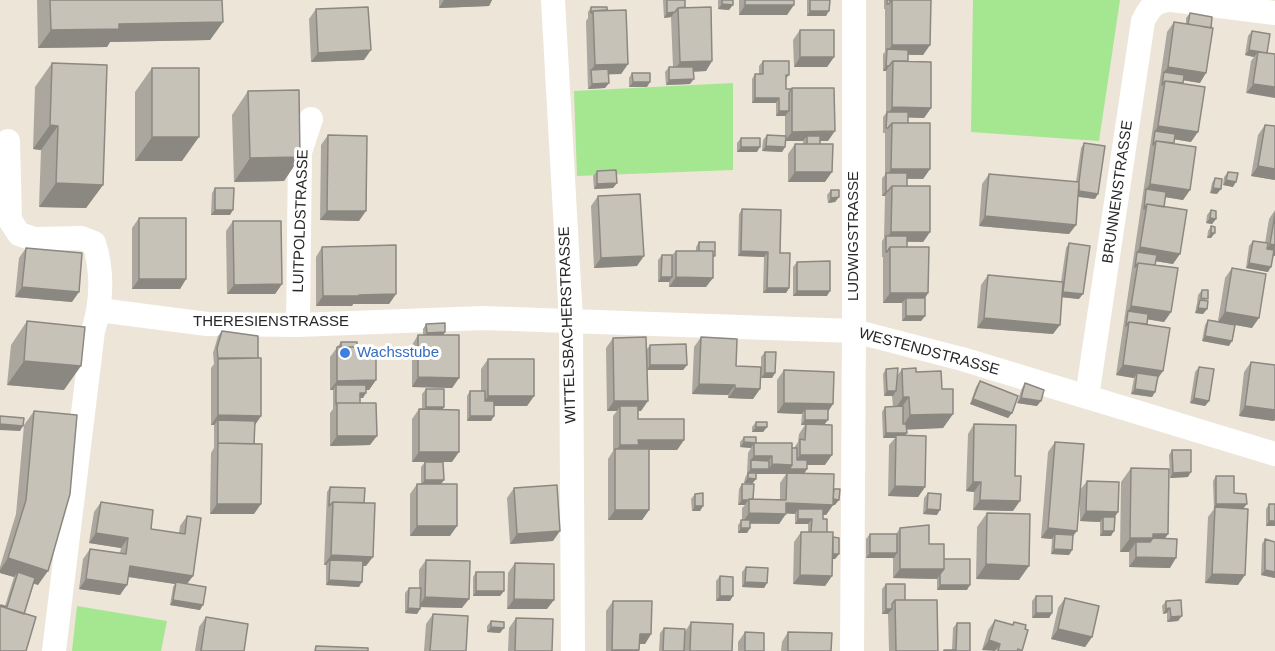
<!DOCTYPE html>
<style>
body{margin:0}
canvas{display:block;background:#ece5d8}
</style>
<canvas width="1275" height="651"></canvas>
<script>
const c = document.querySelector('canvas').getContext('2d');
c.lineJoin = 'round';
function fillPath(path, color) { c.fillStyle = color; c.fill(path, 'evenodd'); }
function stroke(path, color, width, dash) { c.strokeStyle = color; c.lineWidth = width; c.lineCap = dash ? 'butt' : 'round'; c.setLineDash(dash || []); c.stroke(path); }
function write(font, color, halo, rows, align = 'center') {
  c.font = font + ' Arial,sans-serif'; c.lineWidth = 6; c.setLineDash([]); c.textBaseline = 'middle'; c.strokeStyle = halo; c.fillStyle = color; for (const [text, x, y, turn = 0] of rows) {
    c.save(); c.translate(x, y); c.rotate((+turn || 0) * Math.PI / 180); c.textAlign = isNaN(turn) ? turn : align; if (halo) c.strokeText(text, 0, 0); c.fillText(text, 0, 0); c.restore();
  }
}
fillPath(new Path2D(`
 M 973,0 L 1120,0 L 1099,141 L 971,132 Z
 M 733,83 L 733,170 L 577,176 L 574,91 Z
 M 77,606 L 167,621 L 161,651 L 72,651 Z`), '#a5e790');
stroke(new Path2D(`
 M 553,0 L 571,320 L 573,651
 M 1172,0 L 1275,13
 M 8,141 L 10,220 L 19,234 L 34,239 L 81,238 L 94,243 C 103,271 102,303 93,331 L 54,651
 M 99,310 L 207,324 L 298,325 L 483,318 L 854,331 L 962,359 L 1275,454
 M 298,325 L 300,152 L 311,119
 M 1087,397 L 1143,21 C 1149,9 1153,2 1168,0
 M 852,651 L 854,331 L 854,0`), '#fff', 24);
fillPath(new Path2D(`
 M 37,0 L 222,0 L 223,22 L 210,40 L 110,42 L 107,47 L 38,48 Z
 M 439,0 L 492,0 L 489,6 L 439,8 Z
 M 663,0 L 685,0 L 685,7 L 712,61 L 706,71 L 694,72 L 690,84 L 666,85 L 665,72 L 669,67 L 673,67 L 671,17 L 664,18 Z
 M 718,0 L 733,0 L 729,10 L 718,9 Z
 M 739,0 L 794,0 L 787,15 L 739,15 Z
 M 807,0 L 830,0 L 826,16 L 807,16 Z
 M 884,0 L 931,0 L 930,45 L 923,55 L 908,55 L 908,61 L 931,108 L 924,118 L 908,117 L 908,123 L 930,169 L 923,179 L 907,179 L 907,186 L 930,232 L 923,242 L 907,242 L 907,247 L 928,293 L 925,298 L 925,316 L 921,321 L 902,321 L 902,303 L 883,303 L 883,257 L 882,257 L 882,241 L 884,238 L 885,196 L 882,196 L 882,178 L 885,175 L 885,133 L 883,133 L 883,117 L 886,113 L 886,71 L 883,71 L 883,54 L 885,52 L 885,9 L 884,9 Z
 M 591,7 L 607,10 L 628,64 L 621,74 L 609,74 L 609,83 L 605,88 L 588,89 L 586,21 L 588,18 L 588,12 Z
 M 316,9 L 364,60 L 311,62 L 309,19 Z
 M 1190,13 L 1200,83 L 1183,80 L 1183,83 L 1191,142 L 1174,139 L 1174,143 L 1190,190 L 1183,200 L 1165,197 L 1164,207 L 1173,264 L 1156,261 L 1155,265 L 1171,312 L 1164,322 L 1147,319 L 1147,324 L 1157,380 L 1155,392 L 1152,397 L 1131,394 L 1134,378 L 1116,375 L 1167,32 L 1174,22 L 1186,24 L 1186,18 Z
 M 800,30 L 834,57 L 827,67 L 794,67 L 793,40 Z
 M 1252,31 L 1267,53 L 1275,54 L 1246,93 L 1251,61 L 1254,57 L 1245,55 L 1248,36 Z
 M 763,61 L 789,75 L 786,79 L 786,89 L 791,89 L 792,88 L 828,141 L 820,141 L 825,182 L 788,182 L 788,154 L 795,144 L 803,144 L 803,141 L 785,141 L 785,147 L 782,152 L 762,151 L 763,140 L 767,135 L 785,136 L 785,116 L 776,116 L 776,103 L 752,103 L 752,79 L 755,74 L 759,74 L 759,66 Z
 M 52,63 L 103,185 L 86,208 L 39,207 L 41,150 L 33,149 L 35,87 Z
 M 152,68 L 182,161 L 135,161 L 135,92 Z
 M 632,73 L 647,87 L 629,87 L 629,78 Z
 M 248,91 L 300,157 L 284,181 L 234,182 L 232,115 Z
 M 1265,125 L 1275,180 L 1251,176 L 1258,135 Z
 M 328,135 L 359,221 L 320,220 L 321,145 Z
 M 741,138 L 757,152 L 737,152 L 737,143 Z
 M 1084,143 L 1095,199 L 1078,197 L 1076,225 L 1069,234 L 979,226 L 982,184 L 989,174 L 1076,182 L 1081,148 Z
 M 597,171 L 617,183 L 613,188 L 594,189 L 593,176 Z
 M 1228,172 L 1233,187 L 1223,185 L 1224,177 Z
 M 1215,178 L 1217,194 L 1210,193 L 1212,183 Z
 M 215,188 L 230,215 L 211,215 L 212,193 Z
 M 831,190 L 839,197 L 835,202 L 828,203 L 827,195 Z
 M 598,196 L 637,266 L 594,268 L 591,206 Z
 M 742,209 L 780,253 L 789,288 L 786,293 L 763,293 L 764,257 L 738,256 L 739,214 Z
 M 1211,210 L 1216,219 L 1212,224 L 1206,223 L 1207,215 Z
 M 1275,210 L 1275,256 L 1273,255 L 1268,272 L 1246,268 L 1249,246 L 1253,241 L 1265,243 L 1269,219 Z
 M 139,218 L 186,279 L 180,289 L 132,289 L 132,228 Z
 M 233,221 L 282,284 L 275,294 L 227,294 L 226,231 Z
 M 1211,226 L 1211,238 L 1207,238 L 1208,231 Z
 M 699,242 L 713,259 L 706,287 L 669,287 L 669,282 L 658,282 L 658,260 L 662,255 L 672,255 L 676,251 L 696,251 L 696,247 Z
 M 1069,243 L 1079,299 L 1062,297 L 1053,334 L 977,328 L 981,285 L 988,275 L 1061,282 L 1066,248 Z
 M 322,247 L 396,294 L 389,304 L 353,304 L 352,306 L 316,306 L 316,257 Z
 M 26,248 L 72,302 L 15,297 L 19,258 Z
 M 797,262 L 827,296 L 793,296 L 793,267 Z
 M 1232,268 L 1252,328 L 1226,323 L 1229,346 L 1202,341 L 1205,325 L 1208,320 L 1218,321 L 1225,278 Z
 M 1202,290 L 1206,301 L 1207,309 L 1203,314 L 1195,313 L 1197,303 L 1198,295 Z
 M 27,321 L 64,390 L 7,385 L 11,345 Z
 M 426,324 L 445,332 L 443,335 L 459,378 L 452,388 L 412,387 L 412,345 L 418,335 L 423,335 L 423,329 Z
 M 222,331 L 258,358 L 261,416 L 255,425 L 254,514 L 210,514 L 211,453 L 214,448 L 214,425 L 211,425 L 211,368 L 214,364 L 213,353 L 218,336 Z
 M 701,337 L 736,366 L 760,389 L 753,399 L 728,398 L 728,395 L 692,394 L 694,347 Z
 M 613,338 L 647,349 L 650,345 L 687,365 L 683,370 L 647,370 L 641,411 L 638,411 L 638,419 L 684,440 L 677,450 L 649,450 L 649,510 L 642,520 L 608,520 L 608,459 L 613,451 L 613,416 L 617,411 L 607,411 L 606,348 Z
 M 341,342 L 357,347 L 376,380 L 369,390 L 366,390 L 363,398 L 360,398 L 360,403 L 370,445 L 330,446 L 330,413 L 333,409 L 333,390 L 330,390 L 330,357 Z
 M 765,352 L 775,373 L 772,378 L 761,378 L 761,357 Z
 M 488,359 L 534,396 L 527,406 L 494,406 L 494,416 L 491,421 L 467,421 L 467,396 L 470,391 L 481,391 L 481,369 Z
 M 1251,362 L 1275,365 L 1274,421 L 1239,416 L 1244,372 Z
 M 1199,367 L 1209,401 L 1205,406 L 1190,403 L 1195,372 Z
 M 886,369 L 897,376 L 902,369 L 916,372 L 942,389 L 953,414 L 943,428 L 906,429 L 907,433 L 904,436 L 925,487 L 918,497 L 888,496 L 889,445 L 895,438 L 883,438 L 882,412 L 885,407 L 893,407 L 892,396 L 884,396 L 883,374 Z
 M 784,370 L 833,404 L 828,412 L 825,424 L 825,465 L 807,465 L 807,469 L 804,473 L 834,489 L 835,505 L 833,505 L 826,515 L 823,515 L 823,519 L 827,532 L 833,537 L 839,554 L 835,559 L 832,559 L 832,576 L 825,586 L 793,584 L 794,542 L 801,532 L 808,532 L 808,524 L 795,524 L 795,514 L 786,513 L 779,524 L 750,524 L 750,528 L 747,533 L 738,533 L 738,525 L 742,520 L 742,508 L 745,505 L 738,505 L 739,489 L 742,484 L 753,499 L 780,499 L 780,483 L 786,474 L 756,474 L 744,483 L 745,478 L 747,474 L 748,453 L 751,448 L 740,447 L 740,442 L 744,437 L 756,443 L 794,448 L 798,442 L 799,434 L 805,425 L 801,425 L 802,414 L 777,413 L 777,380 Z
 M 980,381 L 1012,413 L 1008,418 L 970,404 L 976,387 Z
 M 1025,383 L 1037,406 L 1017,403 L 1022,388 Z
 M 426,389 L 444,407 L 443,409 L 452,462 L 412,462 L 412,419 L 419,409 L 422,409 L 422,394 Z
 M 34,411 L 38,585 L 34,583 L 24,614 L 5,606 L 14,577 L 0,573 L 0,567 L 16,514 L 24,425 Z
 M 756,422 L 767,427 L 763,432 L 752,432 L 752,427 Z
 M 974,424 L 1013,511 L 973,510 L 974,492 L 966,491 L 968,434 Z
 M 1055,442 L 1073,535 L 1072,550 L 1069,555 L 1051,554 L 1052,539 L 1041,538 L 1048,452 Z
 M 1172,450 L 1188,477 L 1170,478 L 1169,455 Z
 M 425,462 L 444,480 L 441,484 L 450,536 L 410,536 L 410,494 L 417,484 L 421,484 L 421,467 Z
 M 1131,468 L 1168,534 L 1165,538 L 1170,568 L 1129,567 L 1129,552 L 1120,552 L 1121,482 Z
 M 1216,476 L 1234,493 L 1243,509 L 1238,585 L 1205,583 L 1208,517 L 1214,509 L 1213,481 Z
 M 1087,481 L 1118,512 L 1115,517 L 1111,536 L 1100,536 L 1100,522 L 1080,521 L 1080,490 Z
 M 330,487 L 364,503 L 366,566 L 363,566 L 359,587 L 326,585 L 326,565 L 324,565 L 327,492 Z
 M 514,488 L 553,541 L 510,544 L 507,498 Z
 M 928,493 L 937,515 L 923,514 L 924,498 Z
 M 695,494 L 703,506 L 700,511 L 692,511 L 691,499 Z
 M 101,502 L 151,529 L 179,533 L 180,526 L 187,516 L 193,576 L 187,584 L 200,610 L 170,605 L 173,587 L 175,584 L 128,577 L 120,595 L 79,589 L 83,559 L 90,549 L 120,553 L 121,548 L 89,543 L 94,512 Z
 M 1269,504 L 1275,526 L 1266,526 L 1266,509 Z
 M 987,513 L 1019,580 L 976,579 L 977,527 Z
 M 900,528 L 929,544 L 944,559 L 967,590 L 937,590 L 937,579 L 893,578 L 893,558 L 866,558 L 866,539 L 870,534 L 896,534 Z
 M 1265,539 L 1275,542 L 1275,578 L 1261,575 L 1262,544 Z
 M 426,560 L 462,608 L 420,607 L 420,609 L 417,614 L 405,613 L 405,593 L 409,588 L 419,588 L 419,570 Z
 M 515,563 L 547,609 L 507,609 L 508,573 Z
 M 746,567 L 767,583 L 764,588 L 742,587 L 742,572 Z
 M 476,572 L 504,591 L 500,596 L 473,596 L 473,577 Z
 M 720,576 L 730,601 L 716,601 L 716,581 Z
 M 886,584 L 905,600 L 938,651 L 889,651 L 888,614 L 882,614 L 882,589 Z
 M 1036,596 L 1052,613 L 1049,618 L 1032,618 L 1032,601 Z
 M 1065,598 L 1092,637 L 1085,647 L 1051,639 L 1058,608 Z
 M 613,601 L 651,634 L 645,644 L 639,644 L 639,651 L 606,651 L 606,611 Z
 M 1166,601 L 1178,621 L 1167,622 L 1167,613 L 1163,614 L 1162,606 Z
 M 433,614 L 466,651 L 424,651 L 426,624 Z
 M 206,617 L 244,651 L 195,651 L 199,627 Z
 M 516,618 L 552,651 L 508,651 L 509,628 Z
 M 995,620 L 1011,625 L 1014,622 L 1022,651 L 982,650 L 988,630 Z
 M 491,621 L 500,633 L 487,632 L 487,626 Z
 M 691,622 L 732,651 L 659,651 L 660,633 L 664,628 L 685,632 Z
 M 957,623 L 970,651 L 943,651 L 944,650 L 952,650 L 953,628 Z
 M 745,632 L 764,651 L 738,651 L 738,642 Z
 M 788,632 L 831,651 L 781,651 L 782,642 Z`), '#aba79e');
fillPath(new Path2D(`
 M 444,0 L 492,0 L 489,6 L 439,8 Z
 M 722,4 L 733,5 L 729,10 L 718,9 Z
 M 745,5 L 794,5 L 787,15 L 739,15 Z
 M 810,11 L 829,11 L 826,16 L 807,16 Z
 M 675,12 L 671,17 L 664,18 L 667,13 Z
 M 223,22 L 210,40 L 110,42 L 107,47 L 38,48 L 51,30 L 119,24 Z
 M 892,45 L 930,45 L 923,55 L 887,54 L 887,52 Z
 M 371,50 L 364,60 L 311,62 L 318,53 Z
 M 1249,50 L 1258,52 L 1254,57 L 1245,55 Z
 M 800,57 L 834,57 L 827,67 L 794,67 Z
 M 712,61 L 706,71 L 673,72 L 680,62 Z
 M 628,64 L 621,74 L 592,75 L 591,70 L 595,65 Z
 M 886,66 L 889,66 L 886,71 L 883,71 Z
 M 1168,67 L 1206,73 L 1200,83 L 1163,77 L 1164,72 Z
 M 694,79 L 690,84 L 666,85 L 669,80 Z
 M 633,82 L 650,82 L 647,87 L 629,87 Z
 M 609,83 L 605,88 L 588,89 L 592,84 Z
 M 1253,84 L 1275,87 L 1275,98 L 1246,93 Z
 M 755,98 L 779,98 L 776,103 L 752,103 Z
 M 892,107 L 931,108 L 924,118 L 887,117 Z
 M 779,111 L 789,111 L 785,116 L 776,116 Z
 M 50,125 L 58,126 L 41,150 L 33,149 Z
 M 1158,126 L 1198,132 L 1191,142 L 1154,136 L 1155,131 Z
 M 835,131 L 828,141 L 807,141 L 807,136 L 803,141 L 785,141 L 792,132 Z
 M 152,137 L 199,137 L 182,161 L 135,161 Z
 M 766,146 L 785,147 L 782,152 L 762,151 Z
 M 741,147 L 760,147 L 757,152 L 737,152 Z
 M 300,157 L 284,181 L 234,182 L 250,158 Z
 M 1258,166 L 1275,169 L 1275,180 L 1251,176 Z
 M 891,169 L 930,169 L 923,179 L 886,178 L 886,177 Z
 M 795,172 L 832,172 L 825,182 L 788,182 Z
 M 1226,180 L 1236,182 L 1233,187 L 1223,185 Z
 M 56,183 L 103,185 L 86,208 L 39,207 Z
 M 617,183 L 613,188 L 594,189 L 597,184 Z
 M 1150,184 L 1190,190 L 1183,200 L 1146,194 L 1146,189 Z
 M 1213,188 L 1221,189 L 1217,194 L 1210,193 Z
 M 886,191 L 888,191 L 885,196 L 882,196 Z
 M 1077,191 L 1098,194 L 1095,199 L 1074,196 Z
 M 839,197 L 835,202 L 828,203 L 831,198 Z
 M 215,210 L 233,210 L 230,215 L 211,215 Z
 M 327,211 L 366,211 L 359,221 L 320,220 Z
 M 985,216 L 1076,225 L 1069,234 L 979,226 Z
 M 1210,218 L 1216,219 L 1212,224 L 1206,223 Z
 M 891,232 L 930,232 L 923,242 L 886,241 L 886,239 Z
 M 1211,233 L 1215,233 L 1211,238 L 1207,238 Z
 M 1270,244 L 1275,245 L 1275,256 L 1263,254 Z
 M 1140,247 L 1180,254 L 1173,264 L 1136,258 L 1137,252 Z
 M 741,251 L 768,252 L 764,257 L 738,256 Z
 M 644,256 L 637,266 L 594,268 L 601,258 Z
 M 1249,263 L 1271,267 L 1268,272 L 1246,268 Z
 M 661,277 L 672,277 L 669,282 L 658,282 Z
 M 676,277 L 713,278 L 706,287 L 669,287 Z
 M 139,279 L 186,279 L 180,289 L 132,289 Z
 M 282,284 L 275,294 L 227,294 L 234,285 Z
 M 22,287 L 79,292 L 72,302 L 15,297 Z
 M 767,288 L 789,288 L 786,293 L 763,293 Z
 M 797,291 L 830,291 L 827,296 L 793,296 Z
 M 1063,292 L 1083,294 L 1079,299 L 1059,297 Z
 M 890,293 L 928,293 L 922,303 L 906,298 L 902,303 L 883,303 Z
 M 396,294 L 389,304 L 353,304 L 352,306 L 316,306 L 323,296 L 359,295 Z
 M 1131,306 L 1171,312 L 1164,322 L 1127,316 L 1128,311 Z
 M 1198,308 L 1207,309 L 1203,314 L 1195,313 Z
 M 1225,312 L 1259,318 L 1252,328 L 1218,322 Z
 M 906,316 L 925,316 L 921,321 L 902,321 Z
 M 984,318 L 1060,325 L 1053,334 L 977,328 Z
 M 445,332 L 442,337 L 423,338 L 427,333 Z
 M 1205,336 L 1232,341 L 1229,346 L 1202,341 Z
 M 24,361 L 81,366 L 64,390 L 7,385 Z
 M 650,365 L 687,365 L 683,370 L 647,370 Z
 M 1123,365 L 1163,371 L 1156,381 L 1137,373 L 1134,378 L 1116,375 Z
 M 765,373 L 775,373 L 772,378 L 761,378 Z
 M 418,377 L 459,378 L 452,388 L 412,387 Z
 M 376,380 L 369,390 L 336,390 L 336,385 L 333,390 L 330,390 L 337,381 Z
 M 699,384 L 735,385 L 728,395 L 692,394 Z
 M 735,388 L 760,389 L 753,399 L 728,398 Z
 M 1135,389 L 1155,392 L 1152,397 L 1131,394 Z
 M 887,391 L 896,391 L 893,396 L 884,396 Z
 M 360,393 L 366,393 L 363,398 L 356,398 Z
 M 488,396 L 534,396 L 527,406 L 481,406 Z
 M 903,397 L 909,397 L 899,411 L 893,412 Z
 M 1021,398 L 1041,401 L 1037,406 L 1017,403 Z
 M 1194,398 L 1209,401 L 1205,406 L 1190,403 Z
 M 973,399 L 1012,413 L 1008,418 L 970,404 Z
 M 614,401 L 648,401 L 641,411 L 620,411 L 620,406 L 617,411 L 607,411 Z
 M 784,403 L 833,404 L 826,414 L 805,409 L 802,414 L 777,413 Z
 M 1245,406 L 1275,410 L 1275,420 L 1274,421 L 1239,416 Z
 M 426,407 L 444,407 L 441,412 L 422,412 Z
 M 953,414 L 943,428 L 900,430 L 910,415 Z
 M 218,415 L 261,416 L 254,426 L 218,420 L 214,425 L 211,425 Z
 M 470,416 L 494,416 L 491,421 L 467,421 Z
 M 805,420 L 828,420 L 824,425 L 801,425 Z
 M 0,424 L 23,426 L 20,431 L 0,430 Z
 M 756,427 L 767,427 L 763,432 L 752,432 Z
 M 886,433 L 907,433 L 903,438 L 896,435 L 895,438 L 883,438 Z
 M 337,436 L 377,436 L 370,445 L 330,446 Z
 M 638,440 L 684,440 L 677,450 L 635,450 L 615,452 L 620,445 Z
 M 744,442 L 754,443 L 751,448 L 740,447 Z
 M 419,452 L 459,452 L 452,462 L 412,462 Z
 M 800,455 L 832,455 L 825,465 L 793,465 Z
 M 754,456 L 772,456 L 765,466 L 751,460 Z
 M 772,464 L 792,465 L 807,469 L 804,474 L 787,473 L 786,474 L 747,474 L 751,469 L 769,469 Z
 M 1191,472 L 1188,477 L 1170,478 L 1173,473 Z
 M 748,478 L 756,479 L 752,484 L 744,483 Z
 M 425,480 L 444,480 L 440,485 L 421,485 Z
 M 973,482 L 981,482 L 974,492 L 966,491 Z
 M 895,486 L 925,487 L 918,497 L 888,496 Z
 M 832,499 L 839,500 L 835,505 L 829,504 Z
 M 742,500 L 748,500 L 745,505 L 738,505 Z
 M 980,500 L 1020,501 L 1013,511 L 973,510 Z
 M 786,503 L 833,505 L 826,515 L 798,514 L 798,509 L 795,514 L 779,513 Z
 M 217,504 L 261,504 L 254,514 L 210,514 Z
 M 1216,504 L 1247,504 L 1243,509 L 1215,507 L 1213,509 Z
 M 695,506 L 703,506 L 700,511 L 692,511 Z
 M 927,509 L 940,510 L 937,515 L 923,514 Z
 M 615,510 L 649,510 L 642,520 L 608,520 Z
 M 1086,511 L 1118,512 L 1111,522 L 1103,517 L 1100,522 L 1080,521 Z
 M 749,513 L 786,514 L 779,524 L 742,523 Z
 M 798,519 L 812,519 L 808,524 L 795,524 Z
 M 1269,521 L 1275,521 L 1275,526 L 1266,526 Z
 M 417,526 L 457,526 L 450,536 L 410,536 Z
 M 741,528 L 750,528 L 747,533 L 738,533 Z
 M 1048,528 L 1077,531 L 1070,540 L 1055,534 L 1052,539 L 1041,538 Z
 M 560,531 L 553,541 L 510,544 L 517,534 Z
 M 1103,531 L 1114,531 L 1111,536 L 1100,536 Z
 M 96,533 L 128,538 L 121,548 L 89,543 Z
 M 1153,534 L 1168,534 L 1158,548 L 1136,542 L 1129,552 L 1120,552 L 1130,538 Z
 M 1054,549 L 1072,550 L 1069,555 L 1051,554 Z
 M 870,553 L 897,553 L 894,558 L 866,558 Z
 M 829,554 L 839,554 L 835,559 L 826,559 Z
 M 331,555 L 373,557 L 366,566 L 330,565 L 330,560 L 326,565 L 324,565 Z
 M 1136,557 L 1176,558 L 1170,568 L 1129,567 Z
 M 8,558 L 48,571 L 38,585 L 16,578 L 18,572 L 14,577 L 0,573 L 0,570 Z
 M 986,564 L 1029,566 L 1019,580 L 976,579 Z
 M 130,566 L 193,576 L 186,585 L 176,582 L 175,584 L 123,576 Z
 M 900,569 L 944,569 L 937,579 L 893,578 Z
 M 1265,570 L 1275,572 L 1275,578 L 1261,575 Z
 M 1212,574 L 1245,575 L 1238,585 L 1205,583 Z
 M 800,575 L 832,576 L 825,586 L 793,584 Z
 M 86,579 L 127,585 L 120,595 L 79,589 Z
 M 329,580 L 362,582 L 359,587 L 326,585 Z
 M 745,582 L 767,583 L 764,588 L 742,587 Z
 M 940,585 L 970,585 L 967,590 L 937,590 Z
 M 476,591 L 504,591 L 500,596 L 473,596 Z
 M 720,596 L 733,596 L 730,601 L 716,601 Z
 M 425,597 L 469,599 L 462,608 L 418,607 Z
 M 514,599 L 554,600 L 547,609 L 507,609 Z
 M 173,600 L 203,605 L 200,610 L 170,605 Z
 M 408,608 L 420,609 L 417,614 L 405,613 Z
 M 1170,608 L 1167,613 L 1163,614 L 1166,609 Z
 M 886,609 L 892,609 L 888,614 L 882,614 Z
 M 1036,613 L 1052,613 L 1049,618 L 1032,618 Z
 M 1182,616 L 1178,621 L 1167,622 L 1171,617 Z
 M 491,627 L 504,628 L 500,633 L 487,632 Z
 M 1058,629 L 1092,637 L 1085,647 L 1051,639 Z
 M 640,634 L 651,634 L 645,644 L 633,644 Z
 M 989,640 L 1000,644 L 995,651 L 982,650 Z
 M 612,650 L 639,650 L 639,651 L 611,651 Z`), '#8b8881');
const building = new Path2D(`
 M 50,0 L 222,0 L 223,22 L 119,24 L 119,29 L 51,30 Z
 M 667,0 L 685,0 L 685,7 L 678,8 L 675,12 L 667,13 Z
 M 722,0 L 733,0 L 733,5 L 722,4 Z
 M 745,0 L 794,0 L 794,5 L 745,5 Z
 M 810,0 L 830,0 L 829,11 L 810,11 Z
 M 887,0 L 891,0 L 889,4 L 887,4 Z
 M 892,0 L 931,0 L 930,45 L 892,45 Z
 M 368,7 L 371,50 L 318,53 L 316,9 Z
 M 591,7 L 607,7 L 607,10 L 593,11 L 591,13 Z
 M 711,7 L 712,61 L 680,62 L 678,8 Z
 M 626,10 L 628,64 L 595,65 L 593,11 Z
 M 1190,13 L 1212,17 L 1211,28 L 1188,24 Z
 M 1174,22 L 1213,28 L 1206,73 L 1168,67 Z
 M 800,30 L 834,30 L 834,57 L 800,57 Z
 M 1252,31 L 1270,34 L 1267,53 L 1249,50 Z
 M 887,49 L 908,50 L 908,61 L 893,61 L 889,66 L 886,66 Z
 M 1258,52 L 1275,54 L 1275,87 L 1253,84 Z
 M 763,61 L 789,61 L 789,75 L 786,75 L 786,89 L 791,89 L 789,93 L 789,111 L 779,111 L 779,98 L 755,98 L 755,74 L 763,74 Z
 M 893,61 L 931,62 L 931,108 L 892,107 Z
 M 52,63 L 107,65 L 103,185 L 56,183 L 58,126 L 50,125 Z
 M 669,67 L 693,67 L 694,79 L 669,80 Z
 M 152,68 L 199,68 L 199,137 L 152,137 Z
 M 608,69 L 609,83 L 592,84 L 591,70 Z
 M 1164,72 L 1184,75 L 1183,83 L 1165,81 L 1162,85 Z
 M 632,73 L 650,73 L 650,82 L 633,82 Z
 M 1165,81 L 1205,87 L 1198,132 L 1158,126 Z
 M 792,88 L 834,88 L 835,131 L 792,132 Z
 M 299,90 L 300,157 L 250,158 L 248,91 Z
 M 887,112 L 908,112 L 908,123 L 892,123 L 888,128 L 886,128 Z
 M 892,123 L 930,123 L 930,169 L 891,169 Z
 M 1265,125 L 1275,126 L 1275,169 L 1258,166 Z
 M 1155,131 L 1175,134 L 1174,143 L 1156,141 L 1153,145 Z
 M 328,135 L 367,136 L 366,211 L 327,211 Z
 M 767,135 L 786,136 L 785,147 L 766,146 Z
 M 807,136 L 820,136 L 820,144 L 807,144 Z
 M 741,138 L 760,138 L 760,147 L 741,147 Z
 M 1156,141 L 1196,147 L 1190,190 L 1150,184 Z
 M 1084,143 L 1105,146 L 1098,194 L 1079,191 L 1079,182 Z
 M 795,144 L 833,144 L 832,172 L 795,172 Z
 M 616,170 L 617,183 L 597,184 L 597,171 Z
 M 1228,172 L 1238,173 L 1236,182 L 1226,180 Z
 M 886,173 L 907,173 L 907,186 L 892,186 L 888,191 L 886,191 Z
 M 989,174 L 1079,182 L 1076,225 L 985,216 Z
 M 1215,178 L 1222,179 L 1221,189 L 1213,188 Z
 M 892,186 L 930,186 L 930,232 L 891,232 Z
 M 215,188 L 234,188 L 233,210 L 215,210 Z
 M 1146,189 L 1166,192 L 1164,207 L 1147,204 L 1144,209 Z
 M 831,190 L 839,190 L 839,197 L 831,198 Z
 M 640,194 L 644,256 L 601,258 L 598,196 Z
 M 1147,204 L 1187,210 L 1180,254 L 1140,247 Z
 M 742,209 L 781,210 L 780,253 L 790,253 L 789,288 L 767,288 L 768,252 L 741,251 Z
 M 1211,210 L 1216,211 L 1216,219 L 1210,218 Z
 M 1275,214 L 1275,245 L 1270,244 Z
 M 139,218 L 186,218 L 186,279 L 139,279 Z
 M 233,221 L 281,221 L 282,284 L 234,285 Z
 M 1211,226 L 1215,227 L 1215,233 L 1211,233 Z
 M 886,236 L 907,236 L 907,247 L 890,247 L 887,252 L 886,252 Z
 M 1253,241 L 1268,243 L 1267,249 L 1274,250 L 1271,267 L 1249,263 Z
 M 699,242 L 715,242 L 715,256 L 713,256 L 713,251 L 699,251 Z
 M 1069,243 L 1090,246 L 1083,294 L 1063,292 Z
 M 396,245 L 396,294 L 359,295 L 359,296 L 323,296 L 322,247 Z
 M 890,247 L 929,247 L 928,293 L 890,293 Z
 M 26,248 L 82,253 L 79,292 L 22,287 Z
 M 676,251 L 713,251 L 713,278 L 676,277 Z
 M 1137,252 L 1157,255 L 1155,265 L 1138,263 L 1135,267 Z
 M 662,255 L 672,255 L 672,277 L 661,277 Z
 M 830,261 L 830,291 L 797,291 L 797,262 Z
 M 1138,263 L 1178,268 L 1171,312 L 1131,306 Z
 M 1232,268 L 1266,274 L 1259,318 L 1225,312 Z
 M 988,275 L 1063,282 L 1060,325 L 984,318 Z
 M 1202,290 L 1208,290 L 1208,299 L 1201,298 Z
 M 906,298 L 925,298 L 925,316 L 906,316 Z
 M 1200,300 L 1208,301 L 1207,309 L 1198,308 Z
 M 1128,311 L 1148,314 L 1147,324 L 1129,322 L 1126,326 Z
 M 1208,320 L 1235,325 L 1232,341 L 1205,336 Z
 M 27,321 L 85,327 L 81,366 L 24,361 Z
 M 1129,322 L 1170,328 L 1163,371 L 1123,365 Z
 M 445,323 L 445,332 L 427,333 L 426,324 Z
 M 222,331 L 258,336 L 258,358 L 218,359 L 217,348 Z
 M 418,335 L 459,335 L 459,378 L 418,377 Z
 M 646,337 L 648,401 L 614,401 L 613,338 Z
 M 701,337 L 737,339 L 736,366 L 761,367 L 760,389 L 735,388 L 735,385 L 699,384 Z
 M 341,342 L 357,342 L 357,347 L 341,347 Z
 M 686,344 L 687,365 L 650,365 L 650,345 Z
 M 337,347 L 376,347 L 376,380 L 337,381 Z
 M 765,352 L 776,352 L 775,373 L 765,373 Z
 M 218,358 L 261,358 L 261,416 L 218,415 Z
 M 488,359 L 534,359 L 534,396 L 488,396 Z
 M 1251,362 L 1275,365 L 1275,410 L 1245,406 Z
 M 1199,367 L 1214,369 L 1209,401 L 1194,398 Z
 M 898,368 L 896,391 L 887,391 L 886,369 Z
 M 916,368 L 916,372 L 941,371 L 942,389 L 953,389 L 953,414 L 910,415 L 909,397 L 903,397 L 902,369 Z
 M 784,370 L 834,372 L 833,404 L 784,403 Z
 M 1137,373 L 1158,376 L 1155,392 L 1135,389 Z
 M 980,381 L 1018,396 L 1012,413 L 973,399 Z
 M 1025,383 L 1044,390 L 1041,401 L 1021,398 Z
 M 336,385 L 366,385 L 366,393 L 360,393 L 360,403 L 337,403 L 336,404 Z
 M 426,389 L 444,389 L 444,407 L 426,407 Z
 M 470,391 L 485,391 L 485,401 L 494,401 L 494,416 L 470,416 Z
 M 337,403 L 376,403 L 377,436 L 337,436 Z
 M 620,406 L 638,406 L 638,419 L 684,419 L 684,440 L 638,440 L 639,445 L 620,445 Z
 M 903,406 L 903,424 L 906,424 L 907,433 L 886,433 L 885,407 Z
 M 419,409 L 459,410 L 459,452 L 419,452 Z
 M 805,409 L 828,409 L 828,420 L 805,420 Z
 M 34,411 L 77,415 L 70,494 L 48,571 L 8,558 L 26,500 Z
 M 0,416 L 24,418 L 23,426 L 0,424 Z
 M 218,420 L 255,421 L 254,444 L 218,443 Z
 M 756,422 L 767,422 L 767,427 L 756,427 Z
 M 806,424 L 832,425 L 832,455 L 800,455 L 800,439 L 805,440 Z
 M 974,424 L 1016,425 L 1015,476 L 1021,476 L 1020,501 L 980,500 L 981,482 L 973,482 Z
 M 896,435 L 926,436 L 925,487 L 895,486 Z
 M 744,437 L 756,437 L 756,443 L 744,442 Z
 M 1055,442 L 1084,444 L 1077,531 L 1048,528 Z
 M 218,443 L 262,444 L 261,504 L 217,504 Z
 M 754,443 L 792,443 L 792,465 L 772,464 L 772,456 L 754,456 Z
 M 792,448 L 797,448 L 797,460 L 807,460 L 807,469 L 789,469 L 792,465 Z
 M 615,449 L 649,449 L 649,510 L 615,510 Z
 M 1172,450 L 1191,450 L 1191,472 L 1173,473 Z
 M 751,460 L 769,461 L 769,469 L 751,469 Z
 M 425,462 L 443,462 L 444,480 L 425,480 Z
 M 1131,468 L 1169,469 L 1168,534 L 1153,534 L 1153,538 L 1130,538 Z
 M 748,473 L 756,473 L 756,479 L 748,478 Z
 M 787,473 L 834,474 L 833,505 L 786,503 L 786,514 L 749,513 L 749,499 L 786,500 Z
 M 1216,476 L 1234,476 L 1234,493 L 1246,494 L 1247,504 L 1216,504 Z
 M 1087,481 L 1119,482 L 1118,512 L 1086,511 Z
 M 417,484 L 457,484 L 457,526 L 417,526 Z
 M 742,484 L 754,484 L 753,499 L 749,499 L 749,500 L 742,500 Z
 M 557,485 L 560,531 L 517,534 L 514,488 Z
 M 330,487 L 365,488 L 364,503 L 333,502 L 329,506 Z
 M 834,489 L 840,489 L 839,500 L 833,499 Z
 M 703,493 L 703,506 L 695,506 L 695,494 Z
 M 928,493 L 941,494 L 940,510 L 927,509 Z
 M 101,502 L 153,510 L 151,529 L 185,534 L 187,516 L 201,518 L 193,576 L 130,566 L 127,585 L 86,579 L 90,549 L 126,554 L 128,538 L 96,533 Z
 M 333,502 L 375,503 L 373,557 L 331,555 Z
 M 1269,504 L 1275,504 L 1275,521 L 1269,521 Z
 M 1215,507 L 1248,509 L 1245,575 L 1212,574 Z
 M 798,509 L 823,509 L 823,519 L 827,519 L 827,532 L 811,532 L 812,519 L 798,519 Z
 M 987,513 L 1030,514 L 1029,566 L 986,564 Z
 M 1103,517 L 1115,517 L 1114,531 L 1103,531 Z
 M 741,520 L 750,520 L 750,528 L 741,528 Z
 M 929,525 L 929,544 L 944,544 L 944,569 L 900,569 L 900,528 Z
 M 801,532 L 833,532 L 832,576 L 800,575 Z
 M 870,534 L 897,534 L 897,553 L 870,553 Z
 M 1055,534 L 1073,535 L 1072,550 L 1054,549 Z
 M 833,537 L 839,538 L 839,554 L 833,554 Z
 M 1153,538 L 1177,539 L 1176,558 L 1136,557 L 1136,542 L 1150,542 Z
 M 1265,539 L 1275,542 L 1275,572 L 1265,570 Z
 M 944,559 L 970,559 L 970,585 L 940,585 L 940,574 L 944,569 Z
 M 330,560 L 363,561 L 362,582 L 329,580 Z
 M 426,560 L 470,561 L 469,599 L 425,597 Z
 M 515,563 L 554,564 L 554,600 L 514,599 Z
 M 746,567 L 768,568 L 767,583 L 745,582 Z
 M 18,572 L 35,578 L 24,614 L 0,606 L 1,605 L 7,607 Z
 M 476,572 L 504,572 L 504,591 L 476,591 Z
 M 720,576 L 733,577 L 733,596 L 720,596 Z
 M 176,582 L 206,587 L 203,605 L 173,600 Z
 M 886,584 L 905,584 L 905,600 L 895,600 L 892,604 L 892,609 L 886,609 Z
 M 409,588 L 421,588 L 420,609 L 408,608 Z
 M 1036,596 L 1052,596 L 1052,613 L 1036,613 Z
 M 1065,598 L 1099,606 L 1092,637 L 1058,629 Z
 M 895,600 L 937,600 L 938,651 L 896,651 Z
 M 1181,600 L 1182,616 L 1171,617 L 1170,608 L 1166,609 L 1166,601 Z
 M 613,601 L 652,601 L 651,634 L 640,634 L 639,650 L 612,650 Z
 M 0,606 L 36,617 L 26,651 L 0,651 Z
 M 433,614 L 468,616 L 466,651 L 430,651 Z
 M 206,617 L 248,624 L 244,651 L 201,651 Z
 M 516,618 L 553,619 L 552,651 L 515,651 Z
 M 995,620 L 1013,625 L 1014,622 L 1026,625 L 1025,629 L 1028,630 L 1022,651 L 1018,649 L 1017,651 L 998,651 L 1000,644 L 989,640 Z
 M 491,621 L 504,622 L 504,628 L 491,627 Z
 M 691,622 L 733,624 L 732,651 L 690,651 Z
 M 957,623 L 970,623 L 970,651 L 944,651 L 944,650 L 956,650 Z
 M 664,628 L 685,629 L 684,651 L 663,651 Z
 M 745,632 L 764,633 L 764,651 L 745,651 Z
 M 788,632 L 832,633 L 831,651 L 788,651 Z
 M 316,646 L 368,648 L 368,651 L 315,651 Z`);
fillPath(building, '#c7c2b8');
stroke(building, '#8b8881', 1.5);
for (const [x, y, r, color] of [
 [345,353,6,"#3f7fe0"]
]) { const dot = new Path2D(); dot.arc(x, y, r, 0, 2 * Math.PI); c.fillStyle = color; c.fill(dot); stroke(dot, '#fff', 2); }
write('15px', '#282828', '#fff', [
 ["BRUNNENSTRASSE",1118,192,-82],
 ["LUITPOLDSTRASSE",301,221,-88],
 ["LUDWIGSTRASSE",854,236,-90],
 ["THERESIENSTRASSE",271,322],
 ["WITTELSBACHERSTRASSE",568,325,-92],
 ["WESTENDSTRASSE",929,352,15]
]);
write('15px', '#366cbe', '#fff', [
 ["Wachsstube",357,353]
], 'left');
</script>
